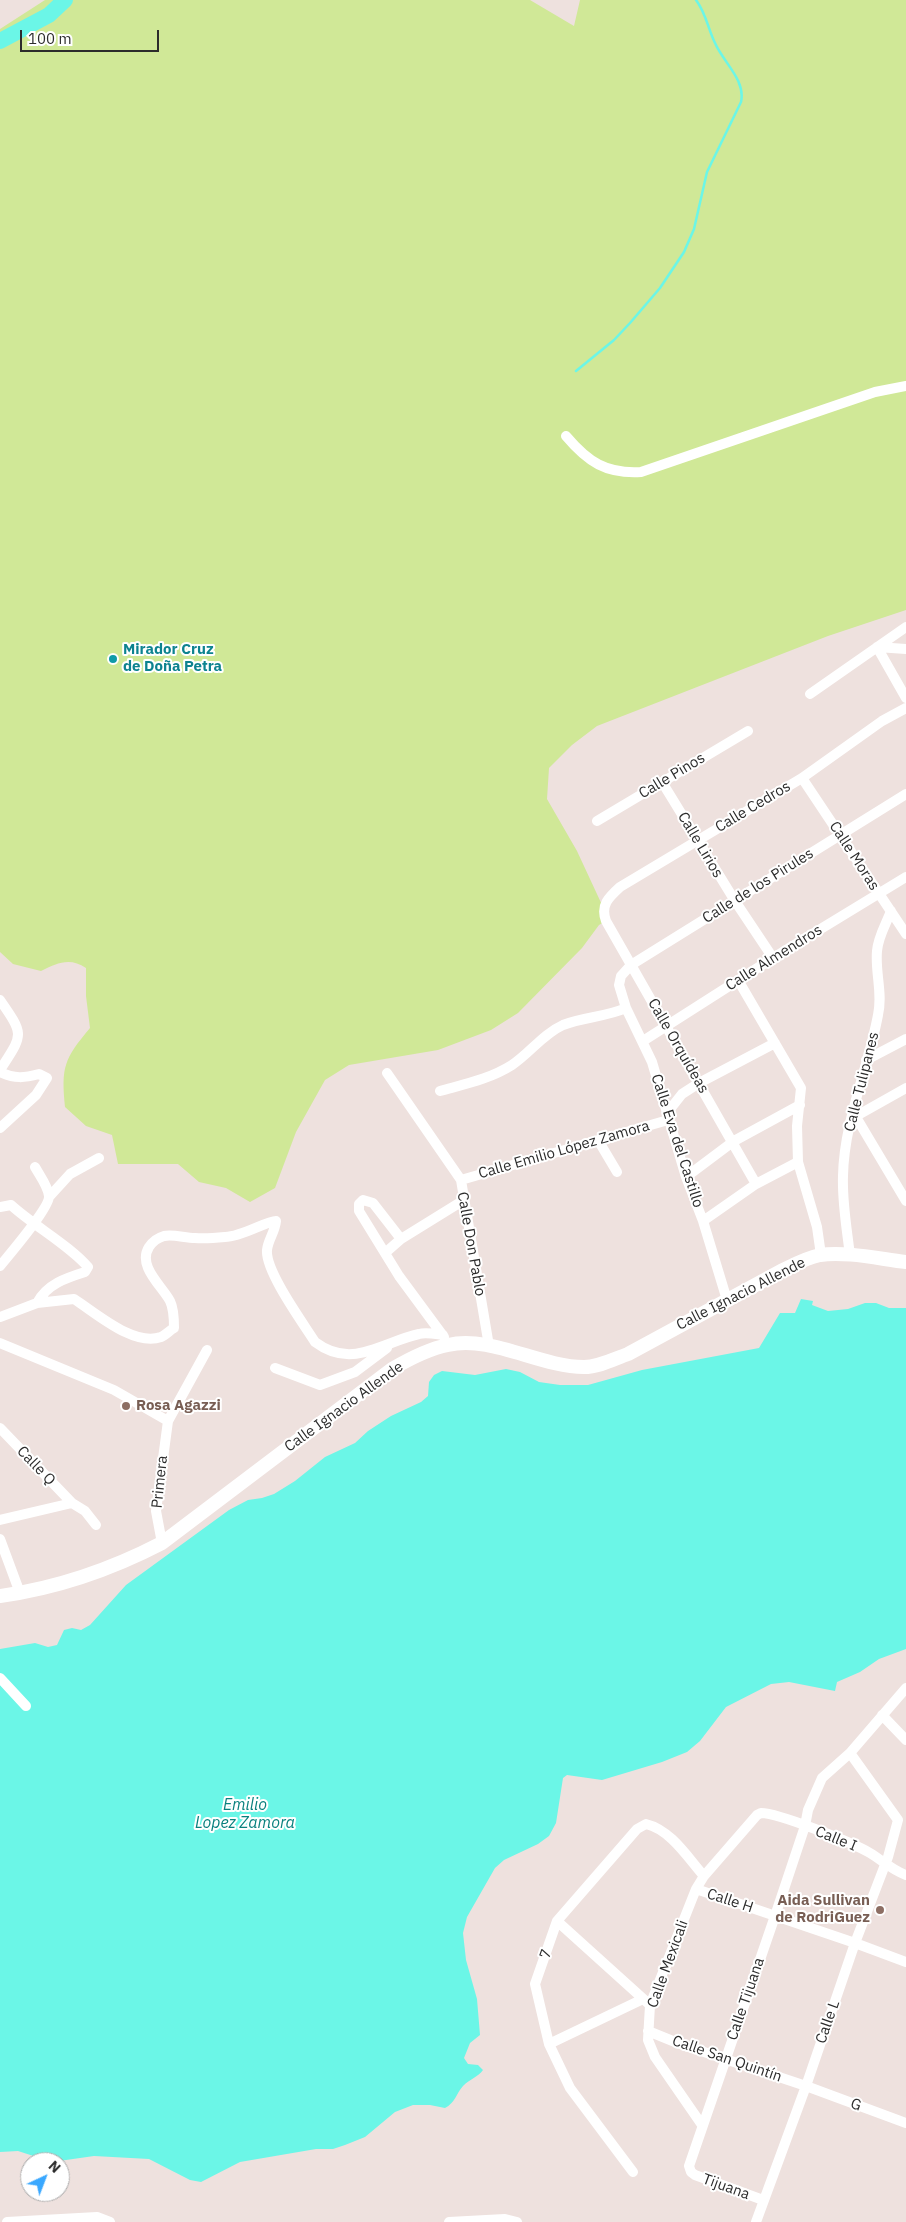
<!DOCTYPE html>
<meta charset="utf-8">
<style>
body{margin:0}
#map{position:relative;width:906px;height:2222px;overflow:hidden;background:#eee1de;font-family:"IBM Plex Sans",sans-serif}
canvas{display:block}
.north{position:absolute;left:20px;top:2152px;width:50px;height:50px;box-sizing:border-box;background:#fff;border:1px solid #ababab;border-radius:50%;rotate:43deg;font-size:14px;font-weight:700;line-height:20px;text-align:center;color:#2c2c2c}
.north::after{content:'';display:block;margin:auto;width:18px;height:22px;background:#3aa8ff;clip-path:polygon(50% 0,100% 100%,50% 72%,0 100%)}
.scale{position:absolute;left:20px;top:30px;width:139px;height:22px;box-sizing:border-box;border:2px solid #2c2c2c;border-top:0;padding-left:6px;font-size:15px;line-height:18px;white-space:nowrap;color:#2c2c2c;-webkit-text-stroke:4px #fff;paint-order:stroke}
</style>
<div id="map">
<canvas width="906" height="2222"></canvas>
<div class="north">N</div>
<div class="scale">100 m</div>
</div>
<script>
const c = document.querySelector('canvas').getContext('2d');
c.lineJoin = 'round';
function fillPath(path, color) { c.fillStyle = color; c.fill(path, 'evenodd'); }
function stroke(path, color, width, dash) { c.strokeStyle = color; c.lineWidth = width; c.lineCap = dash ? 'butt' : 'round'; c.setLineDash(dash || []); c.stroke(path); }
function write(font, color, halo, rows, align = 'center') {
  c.font = font + ' "IBM Plex Sans",sans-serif'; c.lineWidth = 4; c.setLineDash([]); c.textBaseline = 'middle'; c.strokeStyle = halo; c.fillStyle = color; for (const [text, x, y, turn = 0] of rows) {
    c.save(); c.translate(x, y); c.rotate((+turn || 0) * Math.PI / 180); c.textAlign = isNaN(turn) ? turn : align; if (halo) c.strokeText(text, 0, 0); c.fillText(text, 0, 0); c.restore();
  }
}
fillPath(new Path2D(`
 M 45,0 L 530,0 L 574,26 L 580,0 L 906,0 L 906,610 L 828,636 L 597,726 L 572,745 L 549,768 L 547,799 L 577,851 L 603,907 L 606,921 L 599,925 L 582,948 L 518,1013 L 491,1030 L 438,1050 L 349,1065 L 325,1080 L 296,1132 L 275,1188 L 250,1202 L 226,1188 L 199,1182 L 178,1164 L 118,1164 L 112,1135 L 86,1126 L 65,1107 C 61,1067 64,1059 90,1028 L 86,996 L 86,968 C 70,957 57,963 41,971 L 13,964 L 0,952 L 0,29 Z`), '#d0e897');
fillPath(new Path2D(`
 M 801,1299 L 813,1301 L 812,1305 L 828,1311 L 848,1309 L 865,1303 L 876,1303 L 889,1308 L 906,1308 L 906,1649 L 879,1659 L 860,1672 L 837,1682 L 835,1691 L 789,1682 L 771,1684 L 726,1707 L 700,1741 L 687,1752 L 662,1762 L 602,1780 L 567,1775 L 563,1778 L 556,1823 L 549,1836 L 538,1844 L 504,1860 L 495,1868 L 467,1917 L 463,1933 L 466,1960 L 477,1999 L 480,2035 L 470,2043 L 464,2058 L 468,2064 L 478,2065 L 483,2070 C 478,2077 470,2079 463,2086 C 456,2094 455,2103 445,2108 L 430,2105 L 413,2105 L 395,2112 L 365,2137 L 345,2145 L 333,2149 L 316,2149 L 240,2162 L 201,2182 L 190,2180 L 149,2159 L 94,2156 L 52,2162 L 18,2151 L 0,2152 L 0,1649 L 35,1643 L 48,1647 L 57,1645 L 64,1630 L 72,1628 L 81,1630 L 90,1625 L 126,1585 L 229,1510 L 248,1500 L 262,1498 L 274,1494 L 295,1481 L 325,1457 L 355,1443 L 368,1431 L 391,1416 L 421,1402 L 428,1396 L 429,1382 L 434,1375 L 442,1371 L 475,1375 L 506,1369 L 520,1372 L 539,1382 L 560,1385 L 588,1385 L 642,1370 L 759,1348 L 780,1313 L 795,1313 Z`), '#6bf6e7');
stroke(new Path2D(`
 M 576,371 L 614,340 L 630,323 L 660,288 L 684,252 L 694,229 L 707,172 L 741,102 C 746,80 723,62 715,43 C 708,29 706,13 696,0`), '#6bf6e7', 2.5);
stroke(new Path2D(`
 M 0,41 L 49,15 L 65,0`), '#6bf6e7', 16);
stroke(new Path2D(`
 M 566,436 C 588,462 606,474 641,472 L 875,392 L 906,386
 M 877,647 L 906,698
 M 877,647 L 906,649
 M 810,694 L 906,627
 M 802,778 L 906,934
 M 662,782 L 735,901 L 773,958
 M 597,821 L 748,731
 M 738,980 L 801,1088 L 797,1126 L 798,1162 L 817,1227 L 821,1255
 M 0,1000 C 25,1036 23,1034 0,1070
 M 643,1041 L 773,958 L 906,877
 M 866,1060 L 906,1039
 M 0,1072 C 15,1079 24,1078 39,1074 L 47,1078 L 36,1095 L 0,1128
 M 387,1073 L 461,1180 L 489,1346
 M 440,1091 C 465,1084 490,1079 512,1065 C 530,1053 543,1034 563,1025 C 583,1017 606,1017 626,1008
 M 667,1113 L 682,1094 L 699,1083 L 775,1043
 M 856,1117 L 906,1201
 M 851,1119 L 906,1088
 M 598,1140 L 617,1172
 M 686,1177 L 734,1141 L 800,1105
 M 461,1180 L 668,1120
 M 756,1184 L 606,921 C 600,905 609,897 620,887 L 802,778 L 882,721 L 906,708
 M 49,1197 L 70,1174 L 99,1158
 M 0,1207 L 11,1205 C 34,1226 69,1245 88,1267 L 85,1272 C 66,1278 47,1284 37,1303
 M 703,1221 L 756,1184 L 798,1162
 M 401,1239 L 373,1203 L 363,1200 L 359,1204 L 359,1211 L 399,1276 L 444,1337
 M 385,1253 L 401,1239 L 464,1200
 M 850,1256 C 847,1229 842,1203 843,1176 C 844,1121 868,1069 878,1015 C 883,993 875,973 877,951 C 878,937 886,924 891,911
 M 0,1266 C 9,1255 50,1207 49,1196 C 48,1186 40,1176 35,1167
 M 727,1300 L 703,1221 L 686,1177 L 652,1062 L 626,1008 L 619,985 L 621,976 L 631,965 L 906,794
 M 0,1317 L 37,1303 L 74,1299 C 96,1313 134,1347 161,1337 C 166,1335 170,1330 174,1328 C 174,1319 174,1309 170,1301 C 162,1286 137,1266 149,1247 C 153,1241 157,1238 164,1236 C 173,1234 185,1238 195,1238 C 205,1239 215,1238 225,1237 C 242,1237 266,1221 276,1221 C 275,1232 268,1240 267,1250 C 265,1271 303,1323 315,1342 C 352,1370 382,1342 419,1334 C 426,1332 435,1334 443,1335
 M 0,1343 L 114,1390 L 168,1421
 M 275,1368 L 320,1385 L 355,1372 L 387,1348
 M 0,1428 L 72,1503 L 85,1511 L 96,1525
 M 0,1520 L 72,1503
 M 0,1539 L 20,1593
 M 162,1543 L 156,1511 L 168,1421 L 207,1350
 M 0,1678 L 26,1706
 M 882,1715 L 906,1740
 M 850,1753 L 898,1820
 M 696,1889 L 855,1943 L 906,1962
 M 557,1921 L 650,2005
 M 648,2031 L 680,2044 L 806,2086 L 906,2123
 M 549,2044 L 643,1999
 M 702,2125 L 655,2057 L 648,2040 L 650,2005 L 696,1889 L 704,1876 L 757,1815 L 761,1813 C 779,1813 853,1843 870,1853 C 883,1861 892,1870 906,1875
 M 633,2172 L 570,2088 L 549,2044 L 535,1984 L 557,1921 L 637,1829 L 646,1824 C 671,1830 688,1858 704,1876
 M 763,2200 L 695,2175 L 691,2172 L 689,2166 L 775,1916 L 805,1826 L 808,1810 L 822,1778 L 850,1753 L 906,1688
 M 7,2222 L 97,2217 L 110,2222
 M 449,2222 L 505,2219 L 517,2222
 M 756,2222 L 806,2086 L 855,1943 L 888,1857 L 898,1820`), '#fff', 10);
stroke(new Path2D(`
 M 0,1596 C 58,1588 110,1570 162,1543 L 392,1369 C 409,1359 428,1349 448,1345 C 491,1335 540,1367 584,1367 C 599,1367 614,1359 628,1354 L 783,1270 C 795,1264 806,1258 820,1255 C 845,1251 880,1259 906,1262`), '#fff', 14);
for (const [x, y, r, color] of [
 [113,659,5,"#0f9aa8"],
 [126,1406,5,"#8d6e63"],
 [880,1910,5,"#8d6e63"]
]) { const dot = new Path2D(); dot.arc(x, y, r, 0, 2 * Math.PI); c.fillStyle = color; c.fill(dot); stroke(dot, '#fff', 2); }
write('bold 15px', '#0d838f', '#fff', [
 ["Mirador Cruz",123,650],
 ["de Doña Petra",123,667]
], 'left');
write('15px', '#2c2c2c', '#fff', [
 ["Calle Pinos",672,776,-31],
 ["Calle Cedros",753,807,-31],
 ["Calle Lirios",700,845,59],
 ["Calle Moras",854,856,57],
 ["Calle de los Pirules",758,886,-32],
 ["Calle Almendros",774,958,-32],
 ["Calle Orquídeas",678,1046,60],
 ["Calle Tulipanes",862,1082,-76],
 ["Calle Eva del Castillo",677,1141,72],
 ["Calle Emilio López Zamora",564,1150,-16],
 ["Calle Don Pablo",471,1244,80],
 ["Calle Ignacio Allende",741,1294,-27],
 ["Calle Ignacio Allende",344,1407,-36],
 ["Calle Q",36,1466,46],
 ["Primera",160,1482,-84],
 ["Calle I",836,1839,22],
 ["Calle H",730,1901,18],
 ["7",546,1954,-71],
 ["Calle Mexicali",668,1964,-70],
 ["Calle Tijuana",746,1999,-71],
 ["Calle L",828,2022,-71],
 ["Calle San Quintín",727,2059,19],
 ["G",856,2105,20],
 ["Tijuana",726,2187,20]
]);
write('bold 15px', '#785e54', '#fff', [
 ["Rosa Agazzi",136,1406],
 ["Aida Sullivan",870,1901,"right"],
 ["de RodriGuez",870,1918,"right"]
], 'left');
write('italic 16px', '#09817e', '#fff', [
 ["Emilio",245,1805],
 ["Lopez Zamora",245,1823]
]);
</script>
